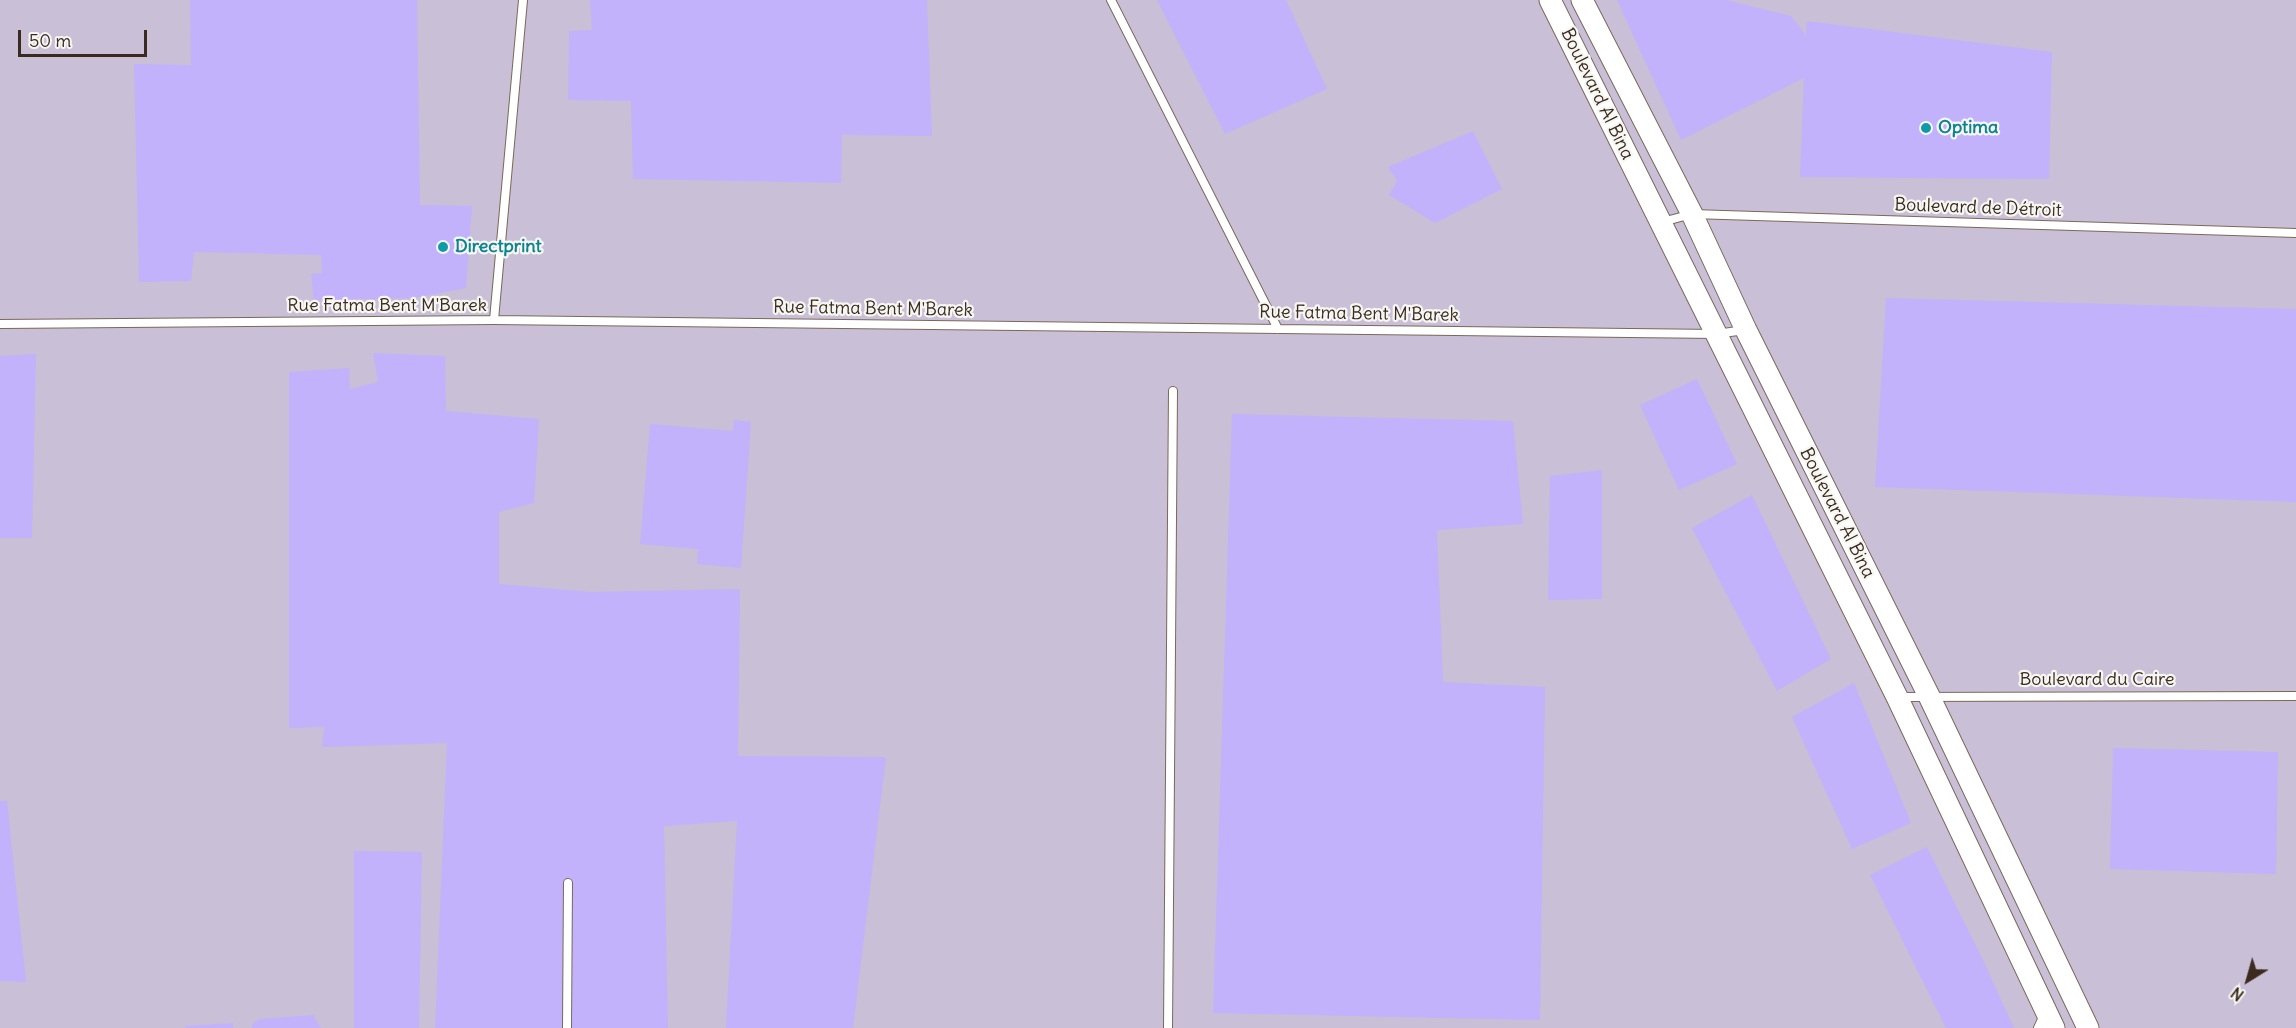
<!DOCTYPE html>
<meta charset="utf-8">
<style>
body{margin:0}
#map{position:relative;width:2296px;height:1028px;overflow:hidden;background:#f2dfc5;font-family:Delius,sans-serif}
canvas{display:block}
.north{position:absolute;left:2218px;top:950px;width:60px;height:60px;-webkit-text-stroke:4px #f6f6f2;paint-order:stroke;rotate:217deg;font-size:16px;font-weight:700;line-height:24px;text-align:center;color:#3b2a1e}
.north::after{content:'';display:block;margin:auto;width:21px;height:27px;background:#3b2a1e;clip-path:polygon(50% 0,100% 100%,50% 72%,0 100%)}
.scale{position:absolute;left:18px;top:30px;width:129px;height:27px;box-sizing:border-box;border:3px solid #3b2a1e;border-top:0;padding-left:8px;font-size:18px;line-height:21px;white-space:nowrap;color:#3b2a1e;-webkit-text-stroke:4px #f6f6f2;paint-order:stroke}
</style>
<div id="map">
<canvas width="2296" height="1028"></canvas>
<div class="north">N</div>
<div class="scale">50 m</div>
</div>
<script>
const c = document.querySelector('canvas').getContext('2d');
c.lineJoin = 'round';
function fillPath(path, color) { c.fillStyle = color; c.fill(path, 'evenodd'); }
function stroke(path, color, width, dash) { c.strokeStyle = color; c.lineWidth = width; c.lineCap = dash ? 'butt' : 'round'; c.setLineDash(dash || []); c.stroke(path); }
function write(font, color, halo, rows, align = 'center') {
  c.font = font + ' Delius,sans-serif'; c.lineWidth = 4.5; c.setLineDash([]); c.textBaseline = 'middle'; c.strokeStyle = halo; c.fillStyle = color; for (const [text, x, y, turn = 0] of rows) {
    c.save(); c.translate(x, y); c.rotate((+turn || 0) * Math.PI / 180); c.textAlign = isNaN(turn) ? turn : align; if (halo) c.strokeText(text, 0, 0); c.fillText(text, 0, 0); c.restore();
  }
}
fillPath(new Path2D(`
 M 0,0 L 2296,0 L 2296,1028 L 0,1028 Z`), '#c9bfd7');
fillPath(new Path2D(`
 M 190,0 L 417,0 L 420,205 L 472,206 L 466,288 L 413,298 L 314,300 L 311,274 L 322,273 L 321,255 L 194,252 L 191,281 L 139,282 L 134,64 L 191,65 Z
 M 590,0 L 927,0 L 932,136 L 842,135 L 841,183 L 633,179 L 631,101 L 568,100 L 569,31 L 592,30 Z
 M 1157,0 L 1286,0 L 1327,89 L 1225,134 Z
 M 1617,0 L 1726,0 L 1791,16 L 1806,35 L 1807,21 L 2052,52 L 2049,179 L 1800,177 L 1804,78 L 1681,140 Z
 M 1473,131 L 1502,189 L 1435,223 L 1389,195 L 1397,181 L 1388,167 Z
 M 1886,298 L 2296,309 L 2296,502 L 1875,487 Z
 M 373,353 L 445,356 L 446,411 L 539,419 L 534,503 L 499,512 L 499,584 L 591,592 L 740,589 L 738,756 L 886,757 L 853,1028 L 726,1028 L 737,821 L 664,826 L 668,1028 L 435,1028 L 447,743 L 322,747 L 324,727 L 289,728 L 289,372 L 349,368 L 350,389 L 378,382 Z
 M 36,354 L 32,538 L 0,538 L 0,356 Z
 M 1697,379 L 1737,464 L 1679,490 L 1640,405 Z
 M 1232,414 L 1513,421 L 1523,524 L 1437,530 L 1443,682 L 1545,687 L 1540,1020 L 1213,1013 Z
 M 734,420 L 751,422 L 741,568 L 697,564 L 698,549 L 640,544 L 650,424 L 733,431 Z
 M 1602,470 L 1602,599 L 1548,600 L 1550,476 Z
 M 1752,495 L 1831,659 L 1777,691 L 1692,528 Z
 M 1854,683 L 1911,823 L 1852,849 L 1792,717 Z
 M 2113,748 L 2278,752 L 2276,874 L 2110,869 Z
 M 0,801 L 7,801 L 26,982 L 0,981 Z
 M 1927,847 L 1982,958 L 2014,1028 L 1946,1028 L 1870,875 Z
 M 354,851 L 422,852 L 419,1028 L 354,1028 Z
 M 313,1015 L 321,1028 L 252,1028 L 252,1024 L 260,1019 Z
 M 233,1023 L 233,1028 L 185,1028 L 185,1026 Z`), '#c1b2fb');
const lane = new Path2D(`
 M 1111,0 L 1278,329
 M 1662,222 L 1692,214 L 2296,233
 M 494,320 L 523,0
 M 0,324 L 494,320 L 1717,334 L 1744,330
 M 1899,697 L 2296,696
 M 567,1028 L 568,883
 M 1168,1028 L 1173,391
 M 2038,1028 L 2044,1015`);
const secondary = new Path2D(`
 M 1550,0 L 1897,697 L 2054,1028
 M 1582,0 L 1692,214 L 1746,330 L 1929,696 L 2088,1028`);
stroke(lane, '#7b6958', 10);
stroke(secondary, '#7b6958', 23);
stroke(lane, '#fff', 8);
stroke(secondary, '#fff', 21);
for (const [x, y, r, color] of [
 [1926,128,6,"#0f9aa8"],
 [443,247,6,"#0f9aa8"]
]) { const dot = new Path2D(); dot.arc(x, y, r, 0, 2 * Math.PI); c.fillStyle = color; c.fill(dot); stroke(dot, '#f6f6f2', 2); }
write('18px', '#3b2a1e', '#f6f6f2', [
 ["Boulevard Al Bina",1597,94,64],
 ["Boulevard de Détroit",1978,208,2],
 ["Rue Fatma Bent M'Barek",387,306],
 ["Rue Fatma Bent M'Barek",873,309,1],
 ["Rue Fatma Bent M'Barek",1359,314,1],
 ["Boulevard Al Bina",1837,513,63],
 ["Boulevard du Caire",2097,680]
]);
write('bold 18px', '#0d838f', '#f6f6f2', [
 ["Optima",1938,128],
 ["Directprint",455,247]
], 'left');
</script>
